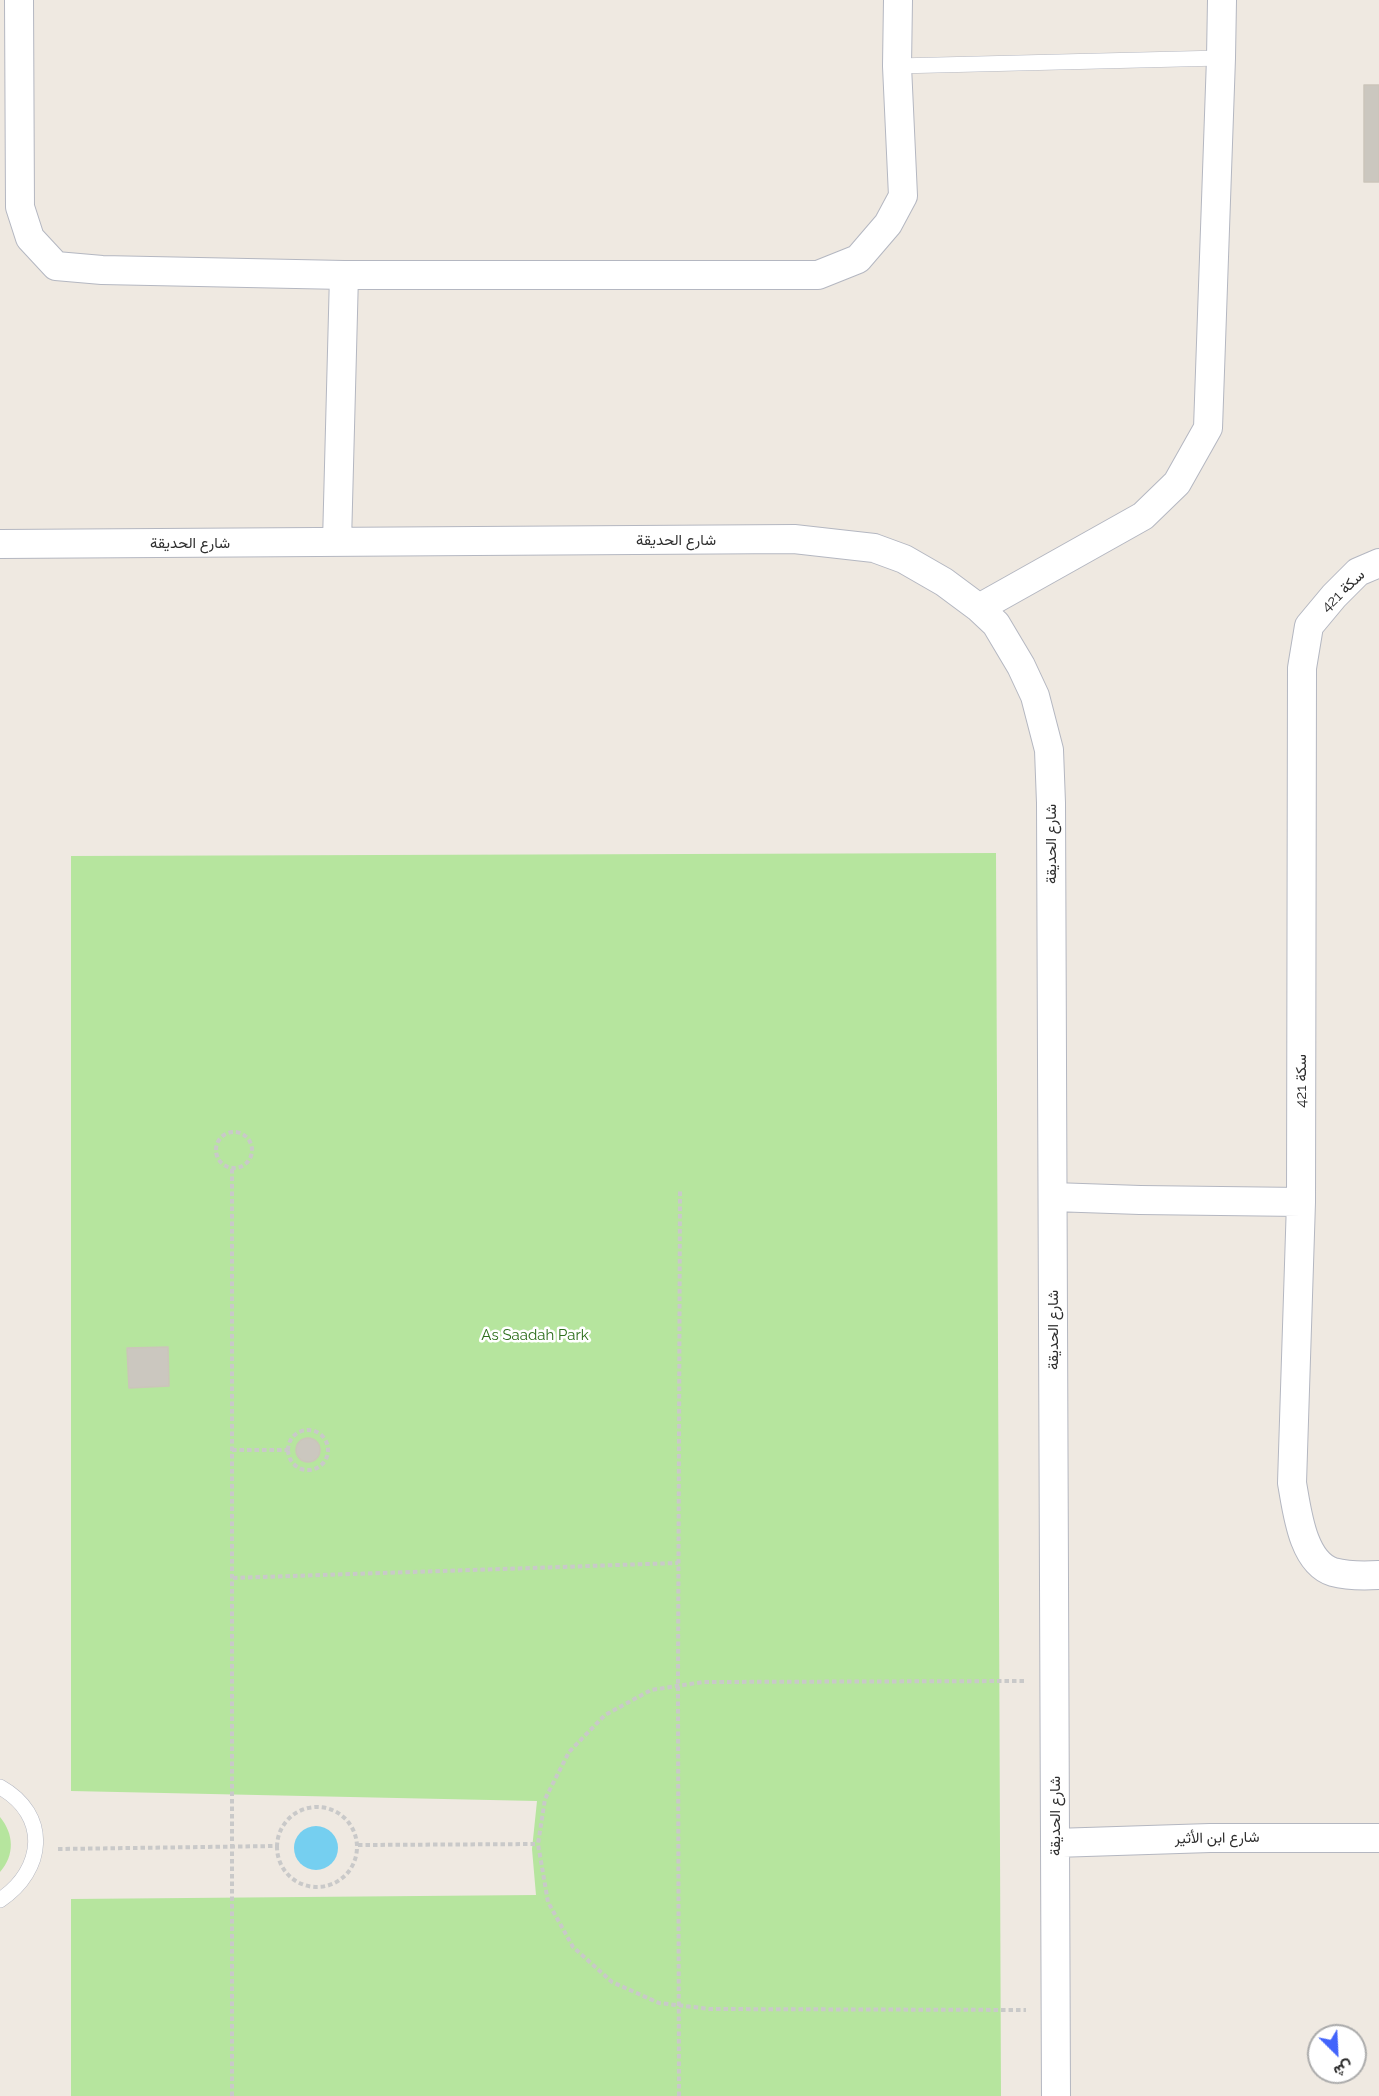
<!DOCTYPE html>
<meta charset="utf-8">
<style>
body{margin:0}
#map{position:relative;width:1379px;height:2096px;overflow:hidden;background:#efe9e1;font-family:Raleway,Vazirmatn,sans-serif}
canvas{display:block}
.north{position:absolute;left:1307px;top:2024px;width:60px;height:60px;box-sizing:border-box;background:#fff;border:2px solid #ababab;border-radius:50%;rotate:156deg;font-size:16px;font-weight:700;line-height:24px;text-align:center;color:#2e2e2e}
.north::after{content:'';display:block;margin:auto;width:21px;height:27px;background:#4264fb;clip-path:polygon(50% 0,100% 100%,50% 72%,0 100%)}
</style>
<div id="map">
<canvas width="1379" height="2096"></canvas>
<div class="north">ش</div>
</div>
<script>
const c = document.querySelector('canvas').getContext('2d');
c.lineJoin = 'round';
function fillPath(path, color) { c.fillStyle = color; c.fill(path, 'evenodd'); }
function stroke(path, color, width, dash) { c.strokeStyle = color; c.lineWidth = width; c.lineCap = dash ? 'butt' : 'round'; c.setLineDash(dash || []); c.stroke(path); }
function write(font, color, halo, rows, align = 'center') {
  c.font = font + ' Raleway,Vazirmatn,sans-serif'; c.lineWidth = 5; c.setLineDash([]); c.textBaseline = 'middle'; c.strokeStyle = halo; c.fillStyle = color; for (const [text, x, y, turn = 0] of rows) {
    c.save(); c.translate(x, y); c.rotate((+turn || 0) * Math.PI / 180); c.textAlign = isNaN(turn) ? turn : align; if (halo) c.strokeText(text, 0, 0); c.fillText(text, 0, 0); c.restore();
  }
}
fillPath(new Path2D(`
 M 996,853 L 1001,2096 L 71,2096 L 71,1899 L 536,1895 L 532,1849 L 537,1801 L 71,1791 L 71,856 Z
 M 0,1817 C 14,1834 15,1855 0,1872 Z`), '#b6e59e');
fillPath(new Path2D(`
 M294 1848a22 22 0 1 1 44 0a22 22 0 1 1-44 0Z`), '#75cff0');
const building = new Path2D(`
 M 1364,85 L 1379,85 L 1379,182 L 1364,182 Z
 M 168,1347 L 169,1386 L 129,1388 L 127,1348 Z
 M296 1450a12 12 0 1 1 24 0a12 12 0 1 1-24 0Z`);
fillPath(building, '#cbc7bf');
stroke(building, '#cbc5ba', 1.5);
const service = new Path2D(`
 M 897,66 L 1221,58
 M 0,1787 C 50,1815 45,1870 0,1900`);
const minor = new Path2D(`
 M 19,0 L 20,207 L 30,238 L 56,266 L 102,270 L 344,275 L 818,275 L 858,259 L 888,224 L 903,196 L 897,66 L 898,0
 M 337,542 L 344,275
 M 0,544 L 794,539 L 874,548 L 904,559 L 944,582 L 979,608 L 996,624 L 1021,666 L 1035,696 L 1049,750 L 1051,803 L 1056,2096
 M 1379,563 L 1358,572 L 1334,596 L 1309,626 L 1302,668 L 1301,1202 L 1292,1483 C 1297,1510 1302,1562 1333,1572 C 1348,1576 1364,1576 1379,1575
 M 979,608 L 1143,516 L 1177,483 L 1208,428 L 1221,58 L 1222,0
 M 1053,1197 L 1140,1200 L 1301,1202
 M 1055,1843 L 1210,1838 L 1379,1838`);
stroke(service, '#b4b7c1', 16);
stroke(minor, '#b4b7c1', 30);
stroke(new Path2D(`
 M216 1150a18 18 0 1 1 36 0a18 18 0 1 1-36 0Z
 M288 1450a20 20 0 1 1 40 0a20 20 0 1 1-40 0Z
 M 232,1450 L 288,1450
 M 233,1578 L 678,1563
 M 1024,1681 L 703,1682 L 651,1690 L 605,1715 L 569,1752 L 545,1799 L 538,1844 L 548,1902 L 573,1947 L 612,1982 L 659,2003 L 710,2009 L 1026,2010
 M277 1847a40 40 0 1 1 80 0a40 40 0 1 1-80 0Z
 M 358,1845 L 538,1844
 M 58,1849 L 276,1846
 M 232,2096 L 232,1169
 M 679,2096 L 678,1686 L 680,1191`), '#c9c9c9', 4, [4.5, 3]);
stroke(service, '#fff', 15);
stroke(minor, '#fff', 28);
write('15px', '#2e2e2e', '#fff', [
 ["شارع الحديقة",676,540],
 ["شارع الحديقة",190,543],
 ["سكة 421",1343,591,-44],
 ["شارع الحديقة",1051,844,-90],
 ["سكة 421",1301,1081,-90],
 ["شارع الحديقة",1053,1330,-90],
 ["شارع الحديقة",1055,1816,-90],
 ["شارع ابن الأثير",1217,1838,-1]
]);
write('15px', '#2c6e1b', '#fff', [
 ["As Saadah Park",535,1335]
]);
</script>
